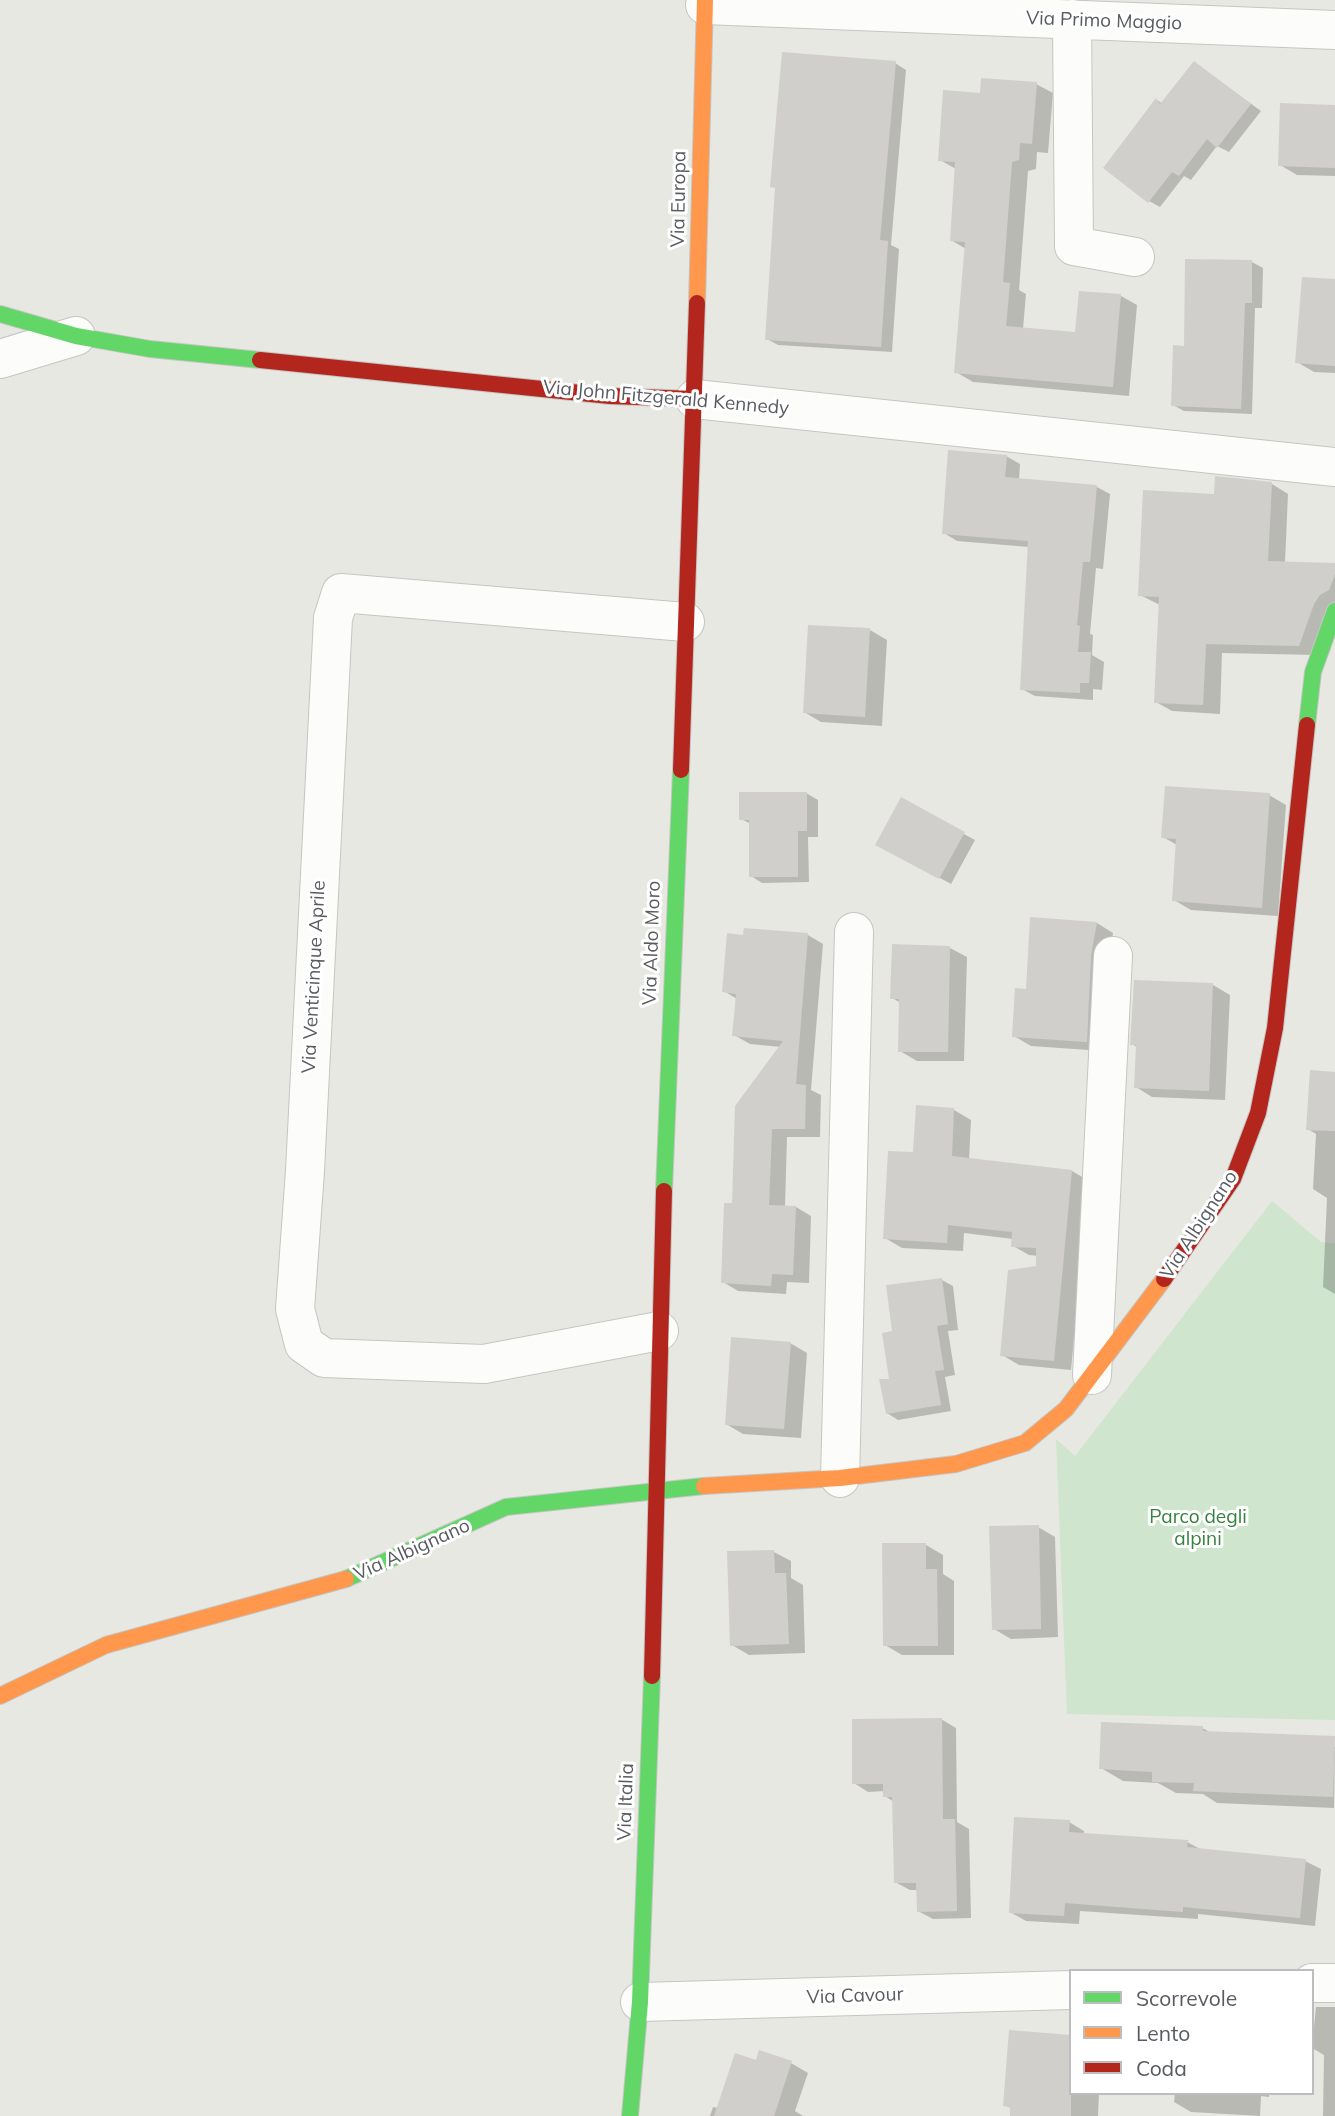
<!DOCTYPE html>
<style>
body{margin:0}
#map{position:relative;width:1335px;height:2116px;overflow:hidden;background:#e8e8e2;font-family:Mulish,sans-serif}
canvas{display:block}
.legend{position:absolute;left:1069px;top:1969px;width:245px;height:126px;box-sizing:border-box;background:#fff;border:2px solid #bcbdbf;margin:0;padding:9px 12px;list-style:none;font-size:21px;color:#585b60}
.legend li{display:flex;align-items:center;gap:14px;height:35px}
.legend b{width:35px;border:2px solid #bcbdbf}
</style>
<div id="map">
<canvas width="1335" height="2116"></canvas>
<ul class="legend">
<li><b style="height:9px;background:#63d668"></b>Scorrevole</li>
<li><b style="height:9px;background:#ff974d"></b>Lento</li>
<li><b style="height:9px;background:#b3261e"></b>Coda</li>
</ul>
</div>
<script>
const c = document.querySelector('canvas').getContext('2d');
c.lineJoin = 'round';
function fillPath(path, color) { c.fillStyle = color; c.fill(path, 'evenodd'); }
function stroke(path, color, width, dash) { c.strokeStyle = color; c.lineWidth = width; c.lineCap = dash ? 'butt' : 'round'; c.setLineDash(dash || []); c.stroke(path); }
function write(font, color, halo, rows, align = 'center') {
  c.font = font + ' Mulish,sans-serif'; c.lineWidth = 6; c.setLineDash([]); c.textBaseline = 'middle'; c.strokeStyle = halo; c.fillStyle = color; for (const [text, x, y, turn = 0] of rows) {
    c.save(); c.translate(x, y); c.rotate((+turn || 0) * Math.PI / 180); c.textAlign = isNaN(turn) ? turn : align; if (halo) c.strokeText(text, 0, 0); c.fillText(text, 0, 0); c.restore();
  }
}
fillPath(new Path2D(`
 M 1272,1201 L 1321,1242 L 1335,1243 L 1335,1720 L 1067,1714 L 1056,1439 L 1075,1456 Z`), '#cfe5ce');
fillPath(new Path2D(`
 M 895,63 L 906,70 L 891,245 L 899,249 L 892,352 L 778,345 L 767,339 Z
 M 1195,63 L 1261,111 L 1229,152 L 1217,146 L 1191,180 L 1184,176 L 1160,207 L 1149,201 L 1157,100 L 1163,104 Z
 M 1036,84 L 1053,93 L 1048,153 L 1037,152 L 1036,169 L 1028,171 L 1019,290 L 1026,294 L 1023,329 L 1077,334 L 1121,296 L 1137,305 L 1129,396 L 973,382 L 956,372 L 966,249 L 951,240 L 956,169 L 940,160 L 982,95 Z
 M 1335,107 L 1335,176 L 1297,175 L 1280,165 Z
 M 1252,262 L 1263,268 L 1262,308 L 1255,308 L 1252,414 L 1184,411 L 1173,405 L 1186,348 Z
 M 1335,281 L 1335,373 L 1314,372 L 1297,362 Z
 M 1006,456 L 1020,464 L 1019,480 L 1097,487 L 1110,494 L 1103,569 L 1096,568 L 1090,634 L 1093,635 L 1092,655 L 1104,662 L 1102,690 L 1093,689 L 1093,700 L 1035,696 L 1022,689 L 1029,547 L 957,541 L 944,533 Z
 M 1272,484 L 1288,494 L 1285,563 L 1335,565 L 1335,607 L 1316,655 L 1222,653 L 1220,714 L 1172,711 L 1156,702 L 1160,605 L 1140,595 L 1215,496 Z
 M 870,630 L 887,640 L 882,726 L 821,722 L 804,712 Z
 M 806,793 L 818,800 L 818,837 L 808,837 L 809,882 L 762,883 L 751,876 L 751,824 L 741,819 Z
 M 1269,795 L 1286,805 L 1278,916 L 1191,910 L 1174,900 L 1177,845 L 1163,837 Z
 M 901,800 L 975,840 L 951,884 L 877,844 Z
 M 1097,923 L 1113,933 L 1108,965 L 1103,1051 L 1031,1046 L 1014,1036 L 1027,991 Z
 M 808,935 L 823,944 L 811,1090 L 821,1095 L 820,1137 L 787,1137 L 785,1207 L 796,1207 L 811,1216 L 809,1283 L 787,1282 L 786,1294 L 738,1291 L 723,1282 L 734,1205 L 781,1047 L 750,1044 L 734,1035 L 737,999 L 724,991 Z
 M 950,948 L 967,957 L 964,1061 L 917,1061 L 900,1051 L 901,1003 L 892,998 Z
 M 1213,985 L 1230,995 L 1225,1100 L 1152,1097 L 1136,1087 L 1137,1047 L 1132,1044 Z
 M 1335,1074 L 1335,1294 L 1323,1287 L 1327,1198 L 1313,1189 L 1316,1134 L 1308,1129 Z
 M 954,1110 L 971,1120 L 969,1160 L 1072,1171 L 1089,1181 L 1071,1370 L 1019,1365 L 1002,1355 L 1038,1268 L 1038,1256 L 1029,1255 L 1013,1246 L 1013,1239 L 964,1233 L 963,1251 L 902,1248 L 885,1238 L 915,1154 Z
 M 942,1280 L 953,1286 L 958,1330 L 948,1331 L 955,1375 L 945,1377 L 951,1411 L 898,1420 L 887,1413 L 894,1333 Z
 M 790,1343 L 807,1353 L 801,1438 L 743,1434 L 726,1424 Z
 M 1038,1527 L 1055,1537 L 1058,1637 L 1011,1639 L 994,1629 Z
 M 926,1545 L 943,1555 L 943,1574 L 954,1581 L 954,1655 L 902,1655 L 885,1645 Z
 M 774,1552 L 791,1561 L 791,1578 L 803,1585 L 805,1653 L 749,1655 L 732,1645 Z
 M 941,1719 L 956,1728 L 957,1822 L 969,1829 L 971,1918 L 933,1919 L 918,1911 L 918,1890 L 910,1890 L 895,1882 L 894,1802 L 885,1796 L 885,1791 L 868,1792 L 854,1783 Z
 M 1202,1728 L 1212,1733 L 1318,1737 L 1335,1747 L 1334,1808 L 1217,1803 L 1203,1794 L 1176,1793 L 1158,1783 L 1123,1781 L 1101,1768 Z
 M 1069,1822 L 1084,1831 L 1084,1835 L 1187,1842 L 1202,1850 L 1305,1861 L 1321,1869 L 1315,1926 L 1198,1914 L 1198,1919 L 1080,1911 L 1079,1924 L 1026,1921 L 1010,1912 Z
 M 1316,2007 L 1335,2007 L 1335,2116 L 1323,2116 L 1324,2055 L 1312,2048 Z
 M 757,2063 L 791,2063 L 808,2073 L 795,2111 L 803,2116 L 710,2116 L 713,2107 L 718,2108 Z
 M 1071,2093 L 1099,2093 L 1098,2116 L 1012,2116 L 1012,2109 L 1005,2105 Z
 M 1175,2093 L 1269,2093 L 1269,2097 L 1261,2096 L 1260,2116 L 1191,2112 L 1174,2102 Z`), '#0003');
fillPath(new Path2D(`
 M 782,52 L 896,61 L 880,240 L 888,241 L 881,347 L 765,340 L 775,188 L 770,187 Z
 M 1194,61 L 1251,104 L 1217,148 L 1207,139 L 1179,176 L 1172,172 L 1148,203 L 1103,168 L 1156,98 L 1160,104 Z
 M 981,78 L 1037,82 L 1032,144 L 1020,143 L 1019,160 L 1012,162 L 1003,282 L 1010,283 L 1006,326 L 1075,332 L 1079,291 L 1121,294 L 1113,387 L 954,373 L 965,242 L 950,241 L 955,162 L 938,161 L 943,90 L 980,93 Z
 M 1280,103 L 1335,105 L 1335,168 L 1278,166 Z
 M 1185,259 L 1252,260 L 1252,303 L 1245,303 L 1241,409 L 1171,406 L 1173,345 L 1184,346 Z
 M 1302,277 L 1335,279 L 1335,366 L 1295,363 Z
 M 948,450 L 1007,455 L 1005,477 L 1097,485 L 1090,562 L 1083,562 L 1077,625 L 1080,626 L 1078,652 L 1091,652 L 1089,683 L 1080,683 L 1080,693 L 1020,690 L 1028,541 L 942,534 Z
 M 1215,476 L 1272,482 L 1268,561 L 1335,563 L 1335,574 L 1329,590 L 1320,595 L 1314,604 L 1299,646 L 1206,644 L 1203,705 L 1154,703 L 1159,597 L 1138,596 L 1143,490 L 1214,494 Z
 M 808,625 L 870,628 L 865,717 L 803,713 Z
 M 1165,786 L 1270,793 L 1262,908 L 1172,901 L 1176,839 L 1161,838 Z
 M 739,792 L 807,792 L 807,831 L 798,831 L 798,877 L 749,877 L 749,820 L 739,820 Z
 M 901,797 L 965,832 L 939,879 L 875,845 Z
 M 1030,917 L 1097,922 L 1091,955 L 1087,1042 L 1012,1037 L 1015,988 L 1026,989 Z
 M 744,928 L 808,933 L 796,1084 L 806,1085 L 805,1129 L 772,1129 L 769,1205 L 796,1206 L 793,1275 L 772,1274 L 771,1286 L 721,1283 L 724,1203 L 732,1203 L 735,1106 L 783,1041 L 732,1036 L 736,994 L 722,992 L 727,933 L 743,935 Z
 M 892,944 L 950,946 L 948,1052 L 898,1052 L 899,999 L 890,999 Z
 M 1134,980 L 1213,983 L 1209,1091 L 1134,1088 L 1136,1045 L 1130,1045 Z
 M 1310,1070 L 1335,1072 L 1335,1131 L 1306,1130 Z
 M 916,1105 L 954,1108 L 952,1156 L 1072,1170 L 1054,1361 L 1000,1356 L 1008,1270 L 1036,1266 L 1036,1248 L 1011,1247 L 1012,1232 L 948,1225 L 947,1243 L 883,1239 L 888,1151 L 913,1152 Z
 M 942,1278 L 948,1324 L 937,1326 L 944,1370 L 935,1371 L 941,1405 L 886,1414 L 879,1379 L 889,1379 L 882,1333 L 892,1331 L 886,1285 Z
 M 731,1337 L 791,1342 L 784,1429 L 725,1425 Z
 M 1039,1525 L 1041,1629 L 992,1630 L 989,1526 Z
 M 882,1543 L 926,1543 L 926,1569 L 937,1569 L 938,1646 L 883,1646 Z
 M 774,1550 L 775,1573 L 786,1573 L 789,1644 L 730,1646 L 727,1551 Z
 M 942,1718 L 943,1819 L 955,1819 L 957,1911 L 917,1912 L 916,1883 L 894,1883 L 892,1797 L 883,1797 L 883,1784 L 852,1784 L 852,1719 Z
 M 1101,1722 L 1203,1726 L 1203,1731 L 1335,1736 L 1333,1797 L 1193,1791 L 1194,1783 L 1152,1782 L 1152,1772 L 1099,1769 Z
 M 1014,1817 L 1070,1820 L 1069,1832 L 1188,1840 L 1187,1847 L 1306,1859 L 1300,1918 L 1183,1907 L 1183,1912 L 1065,1903 L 1064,1916 L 1009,1913 Z
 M 1009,2030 L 1071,2035 L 1071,2116 L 1010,2116 L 1010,2107 L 1003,2106 Z
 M 759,2050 L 792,2061 L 774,2116 L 714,2116 L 735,2053 L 756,2060 Z`), '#d0cfcc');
const street = new Path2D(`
 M 705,5 L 1335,30
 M 1072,19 L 1074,246 L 1135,257
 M 0,359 L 76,336
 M 695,399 L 1335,467
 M 659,1331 L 484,1364 L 324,1358 L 304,1344 L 295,1309 L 305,1171 L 333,618 L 341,593 L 685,622
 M 1092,1375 L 1113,956
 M 840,1478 L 854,932
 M 1312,1983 L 1335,1983
 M 640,2002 L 1071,1990`);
const fast = new Path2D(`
 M 0,314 L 76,336 L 150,349 L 260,360
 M 1307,725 L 1313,672 L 1335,611
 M 664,1191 L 681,770
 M 346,1579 L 506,1507 L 704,1486
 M 630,2116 L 640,2002 L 652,1676`);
const slow = new Path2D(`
 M 697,303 L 705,0
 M 704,1486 L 840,1478 L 956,1464 L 1025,1443 L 1066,1409 L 1164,1279
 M 0,1696 L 106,1645 L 346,1579`);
const jam = new Path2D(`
 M 260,360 L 610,396 L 695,399
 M 681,770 L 697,303
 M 1164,1279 L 1233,1179 L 1258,1113 L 1275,1028 L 1307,725
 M 652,1676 L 664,1191`);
stroke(street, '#c5c6c4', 40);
stroke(fast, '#c5c5c4', 18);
stroke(slow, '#c5c5c4', 18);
stroke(jam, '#c5c5c4', 18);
stroke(street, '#fcfcfb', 38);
stroke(fast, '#63d668', 16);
stroke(slow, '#ff974d', 16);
stroke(jam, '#b3261e', 16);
write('19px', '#585b60', '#fff', [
 ["Via Primo Maggio",1104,21,2],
 ["Via Europa",679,199,-89],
 ["Via John Fitzgerald Kennedy",666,398,5],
 ["Via Aldo Moro",652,943,-88],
 ["Via Venticinque Aprile",314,977,-87],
 ["Via Albignano",1199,1225,-57],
 ["Via Albignano",412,1550,-24],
 ["Via Italia",626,1802,-88],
 ["Via Cavour",855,1996,-2]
]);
write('19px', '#35823f', '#fff', [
 ["Parco degli",1198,1517],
 ["alpini",1198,1539]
]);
</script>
